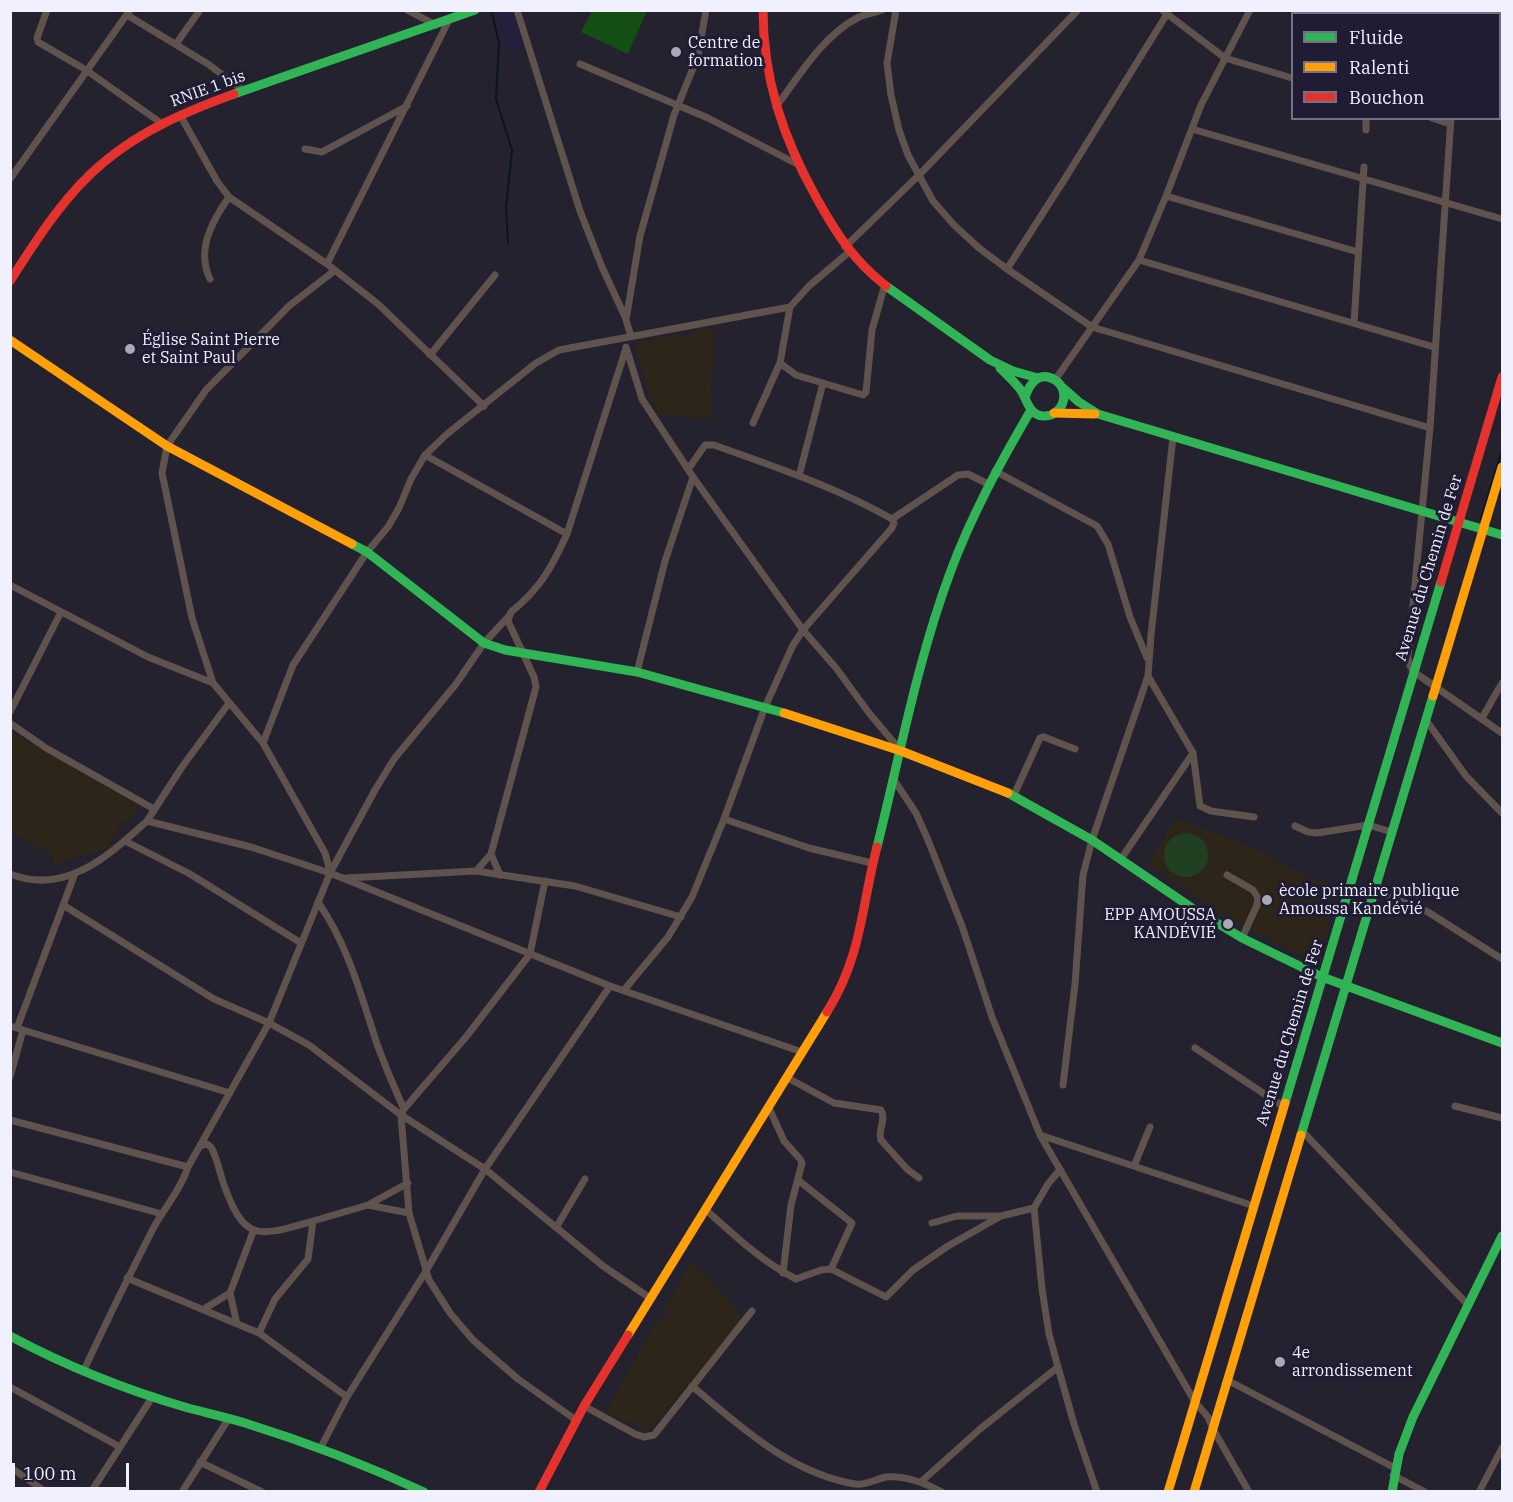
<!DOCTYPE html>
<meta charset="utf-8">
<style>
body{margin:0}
#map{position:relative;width:1513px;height:1502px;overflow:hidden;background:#23222e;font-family:"IBM Plex Serif",serif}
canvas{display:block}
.frame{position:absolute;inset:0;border:12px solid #f1f0fe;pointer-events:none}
.legend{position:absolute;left:1291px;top:12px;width:210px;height:108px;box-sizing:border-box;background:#1f1c34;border:2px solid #737185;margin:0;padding:8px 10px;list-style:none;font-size:18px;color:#f1f0fe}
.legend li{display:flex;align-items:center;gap:12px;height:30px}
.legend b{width:30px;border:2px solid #737185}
.scale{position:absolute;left:12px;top:1463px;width:117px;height:27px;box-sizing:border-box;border:3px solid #f1f0fe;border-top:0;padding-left:8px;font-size:18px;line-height:21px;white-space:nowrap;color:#f1f0fe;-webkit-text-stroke:4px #1f1c34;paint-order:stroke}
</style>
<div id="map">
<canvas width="1513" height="1502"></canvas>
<div class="frame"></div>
<ul class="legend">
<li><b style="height:8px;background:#30b455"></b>Fluide</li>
<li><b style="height:8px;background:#ff9f0a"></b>Ralenti</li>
<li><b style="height:8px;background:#e5322d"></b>Bouchon</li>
</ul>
<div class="scale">100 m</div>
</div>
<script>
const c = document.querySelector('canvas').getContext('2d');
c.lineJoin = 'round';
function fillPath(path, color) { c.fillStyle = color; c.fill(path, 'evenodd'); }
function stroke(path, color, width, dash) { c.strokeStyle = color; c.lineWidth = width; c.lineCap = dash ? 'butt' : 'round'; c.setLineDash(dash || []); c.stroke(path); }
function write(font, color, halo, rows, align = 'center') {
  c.font = font + ' "IBM Plex Serif",serif'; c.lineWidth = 6; c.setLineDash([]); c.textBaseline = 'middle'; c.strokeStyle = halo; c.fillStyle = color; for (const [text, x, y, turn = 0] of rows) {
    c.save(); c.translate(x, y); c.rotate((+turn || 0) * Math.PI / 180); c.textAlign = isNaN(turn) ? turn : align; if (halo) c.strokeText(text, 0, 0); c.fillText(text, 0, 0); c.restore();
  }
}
fillPath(new Path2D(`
 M 494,11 L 513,11 L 525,48 L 513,52 L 503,43 Z`), '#24203c');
fillPath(new Path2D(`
 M 715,328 L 710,420 L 659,414 L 652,402 L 635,350 L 638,342 L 680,334 L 684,338 L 688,337 L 691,332 Z
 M 10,731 L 140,806 L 129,823 L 123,821 L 117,826 L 120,830 L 107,849 L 52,865 L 54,856 L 11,833 Z
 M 1176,818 L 1251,846 L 1310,879 L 1339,885 L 1318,964 L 1220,915 L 1148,864 Z
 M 692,1261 L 744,1318 L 649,1431 L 605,1413 L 659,1317 L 665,1319 L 669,1313 L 665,1308 Z`), '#2d2519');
fillPath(new Path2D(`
 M1164 855a22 22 0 1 1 44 0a22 22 0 1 1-44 0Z`), '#204021');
fillPath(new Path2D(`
 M 592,11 L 647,11 L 628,54 L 581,32 Z`), '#134e15');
stroke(new Path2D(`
 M 492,13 L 499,43 L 496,99 L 512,150 L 506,208 L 508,243
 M 1481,519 L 1502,450`), '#0a151d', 2);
stroke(new Path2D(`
 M 47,10 L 37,38 L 38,42 L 86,70 L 161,123
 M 407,10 L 436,25
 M 517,10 L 580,211 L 602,267 L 626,319
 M 896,10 L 887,63 L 891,95 L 899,130 L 908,155 L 933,201 L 954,225 L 979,248 L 1007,269 L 1092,327 L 1430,428
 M 1162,10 L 1225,58 L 1292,78
 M 1377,14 L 1378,10
 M 1460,14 L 1460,10
 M 127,15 L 208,64 L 244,91
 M 1500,28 L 1502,22
 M 176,44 L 200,10
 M 580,64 L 708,118 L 799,165
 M 776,107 C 799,76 823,35 859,17 C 866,14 874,13 882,10
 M 180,115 L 217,181 L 229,197 L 327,264 L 378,304 L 484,406
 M 1432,118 L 1450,124
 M 1451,118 L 1430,428 L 1408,657 L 1410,666 L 1414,672 L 1502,733
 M 1192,129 L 1502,219
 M 1366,130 L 1366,118
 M 305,149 L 322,152 L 407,106
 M 10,179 L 130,10
 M 1166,196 L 1358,252
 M 845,247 L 919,175 L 1078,10
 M 849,252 L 809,286 L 790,307 L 780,363 L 796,375 L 863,395 L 866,392 L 872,330 L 885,284
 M 1139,260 L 1434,347
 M 327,264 L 449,20
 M 1007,269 L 1066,177 L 1167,14
 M 210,279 C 196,250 212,221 229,197
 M 1354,323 L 1364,167
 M 631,336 L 626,320 L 640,236 L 674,115 L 698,56 L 706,10
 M 626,347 L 642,399 L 693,477 L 803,630 L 836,668 L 869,713 L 901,751
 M 430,355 L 495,275
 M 1055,380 L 1139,260 L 1166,196 L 1201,105 L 1250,10
 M 753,423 L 780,363
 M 425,455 L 567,534
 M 995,471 L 1097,526 L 1108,544 L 1130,617 L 1147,658
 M 799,476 L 823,383
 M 892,519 L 958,475 L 968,474 L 988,484
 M 10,585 L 148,657 L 213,683
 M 637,672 L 665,561 L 693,477
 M 1148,676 L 1193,753 L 1200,806 L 1211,811 L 1254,817
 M 10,712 L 61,612
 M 1482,718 L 1502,683
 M 1426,720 L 1466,776 L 1502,813
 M 10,723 L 46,748 L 154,809
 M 263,743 L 293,665 L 367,552 L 388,527 L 399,508 L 411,479 L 425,455 L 447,434 L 536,363 L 559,350 L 790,307
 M 894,780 L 916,813 L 928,840 L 962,926 L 992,1017 L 1040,1135 L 1195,1402 L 1208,1417 L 1213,1429 L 1249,1492
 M 1014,795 L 1040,738 L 1044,737 L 1075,749
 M 724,819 L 809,848 L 872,863
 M 147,821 L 182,767 L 229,703
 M 1295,826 L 1308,832 L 1317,833 L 1368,825 L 1392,832
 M 125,841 L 190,874 L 301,943
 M 1121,859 L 1193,753
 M 330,871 L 325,853 L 263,743 L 213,683 L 192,618 L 162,473 L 167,446 L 206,390 L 289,306 L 334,271
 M 476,871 L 491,854
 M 10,874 C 66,896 109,855 147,821 L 251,847 L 330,873 L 610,986 L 802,1052
 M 500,875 L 491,854 L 536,687 L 534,677 L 508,621 L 511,612 C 540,589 552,567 567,534 L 626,348
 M 1227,875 L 1253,890 L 1258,898 L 1257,905 L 1242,938
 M 347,878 L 476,871 L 575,886 L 681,917
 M 545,881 L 530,954 L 466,1037 L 404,1109 L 401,1115 L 409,1213 L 429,1280 L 450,1313 L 473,1340 L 518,1379 L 576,1420
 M 1375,891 L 1428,912 L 1502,959
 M 318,902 C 348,945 361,995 377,1044 C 385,1066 394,1087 404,1109
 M 63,905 L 214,999 L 269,1023 L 309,1045 L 401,1115 L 485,1169 L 603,1266 L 650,1298
 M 624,990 L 668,937 L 692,897 L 724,819 L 765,707 L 793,645 L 803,630 L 892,528 L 894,523 L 892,519 C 836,487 775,467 714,445 L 705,445 L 689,468
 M 10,1026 L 230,1093
 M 17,1028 L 74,876
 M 1195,1048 L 1284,1107
 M 10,1077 L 23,1030
 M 786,1077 L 834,1103 L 881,1110 C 887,1120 877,1130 881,1140 L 907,1169 L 919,1178
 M 1063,1085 L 1075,984 L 1083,875 L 1092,840 L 1148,676 L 1151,635 L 1173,437
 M 1455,1106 L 1502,1118
 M 769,1108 L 784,1141 L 800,1159 L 802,1163 L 791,1205 L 783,1273
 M 10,1120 L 188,1167
 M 1302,1131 L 1468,1305
 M 1040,1135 L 1254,1206
 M 200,1146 L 207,1144 L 211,1147 C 217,1158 219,1170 223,1182 C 244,1243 258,1237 313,1221
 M 1134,1166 L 1150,1127
 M 1059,1171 L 1048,1184 L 1034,1208 L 1042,1289 L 1049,1334 L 1058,1367 L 1074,1424 L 1097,1492
 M 10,1172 L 162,1214
 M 798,1180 L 852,1223 L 831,1269
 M 368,1205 L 409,1213
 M 706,1210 C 734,1235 762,1262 796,1279 L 821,1270 L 831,1269 L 886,1297 L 913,1270 L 948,1246 L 1001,1216 L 1034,1208
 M 932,1223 L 957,1216 L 1001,1216
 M 557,1226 L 585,1179
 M 127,1278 L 259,1333 L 347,1397
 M 204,1309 L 230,1293
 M 237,1324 L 230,1293 L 253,1232
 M 259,1333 L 275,1299 L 308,1259 L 313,1221 L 368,1205 L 408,1183
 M 83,1372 C 106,1323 129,1275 154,1227 C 165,1207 181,1189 188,1167 L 269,1023 L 330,873 L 375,790 L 394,759 L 456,684 L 484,643 L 509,616
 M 1227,1380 L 1395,1468
 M 692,1386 C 741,1427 790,1473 855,1484 C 866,1486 875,1479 886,1477 C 906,1475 925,1483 942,1492
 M 10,1387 L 120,1447
 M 584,1406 L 635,1434 L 644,1437 L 654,1435 L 752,1311
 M 320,1449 L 347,1397 L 426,1271 L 485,1169 L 610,986
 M 200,1462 L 262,1492
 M 10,1467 L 46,1492
 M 1393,1475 L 1425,1492
 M 922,1481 L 980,1429 L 1058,1367
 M 91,1492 L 153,1396
 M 182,1492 L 229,1418
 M 1479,1492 L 1502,1448`), '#60534e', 7);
stroke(new Path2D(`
 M 234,94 L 475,10
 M 886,286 L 990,360 L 1013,371 L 1038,378
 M 1000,368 C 1007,375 1014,381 1020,389 C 1027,398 1028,415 1043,416 C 1063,417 1072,391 1055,380 C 1039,370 1029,384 1025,398
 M 1063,388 L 1079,402 L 1098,414 L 1502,535
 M 352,544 L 367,552 L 484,643 L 505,650 L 637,672 L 784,713
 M 1008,793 L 1092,840 L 1192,908 L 1242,938 L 1322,977 L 1502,1043
 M 877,847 C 900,755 917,662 950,573 C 971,516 1000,463 1031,410
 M 1285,1103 L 1441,582
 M 1301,1135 L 1433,696
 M 10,1336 C 66,1366 126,1390 188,1408 C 207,1413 226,1417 245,1423 C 306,1442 366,1465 424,1492
 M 1392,1492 L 1399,1454 L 1413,1417 L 1502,1236`), '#30b455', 9);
stroke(new Path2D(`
 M 10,340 L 167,446 L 352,544
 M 1054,413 L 1095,414
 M 1433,696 L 1502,467
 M 784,713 L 901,751 L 1008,793
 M 628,1335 L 827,1012
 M 1168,1492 L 1285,1103
 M 1194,1492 L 1301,1135`), '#ff9f0a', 9);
stroke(new Path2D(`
 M 763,10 C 763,78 783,138 816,197 C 836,233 853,260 886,286
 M 10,281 C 37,239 65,194 104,162 C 142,130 187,111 234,94
 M 1441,582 L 1502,377
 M 827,1012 C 862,956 861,908 877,847
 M 539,1492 L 584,1406 L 628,1335`), '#e5322d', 9);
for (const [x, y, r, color] of [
 [676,52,6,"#a9a8b5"],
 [130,349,6,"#a9a8b5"],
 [1267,900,6,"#a9a8b5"],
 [1228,924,6,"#a9a8b5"],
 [1280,1362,6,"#a9a8b5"]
]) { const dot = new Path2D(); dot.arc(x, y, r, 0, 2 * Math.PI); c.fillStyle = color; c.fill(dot); stroke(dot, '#1f1c34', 2); }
write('16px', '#f1f0fe', '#1f1c34', [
 ["Centre de",688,43],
 ["formation",688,61],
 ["Église Saint Pierre",142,340],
 ["et Saint Paul",142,358],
 ["ècole primaire publique",1279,891],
 ["Amoussa Kandévié",1279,909],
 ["EPP AMOUSSA",1216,915,"right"],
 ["KANDÉVIÉ",1216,933,"right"],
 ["4e",1292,1353],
 ["arrondissement",1292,1371]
], 'left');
write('16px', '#f1f0fe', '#1f1c34', [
 ["RNIE 1 bis",208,89,-20],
 ["Avenue du Chemin de Fer",1429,568,-73],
 ["Avenue du Chemin de Fer",1290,1033,-73]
]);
</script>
